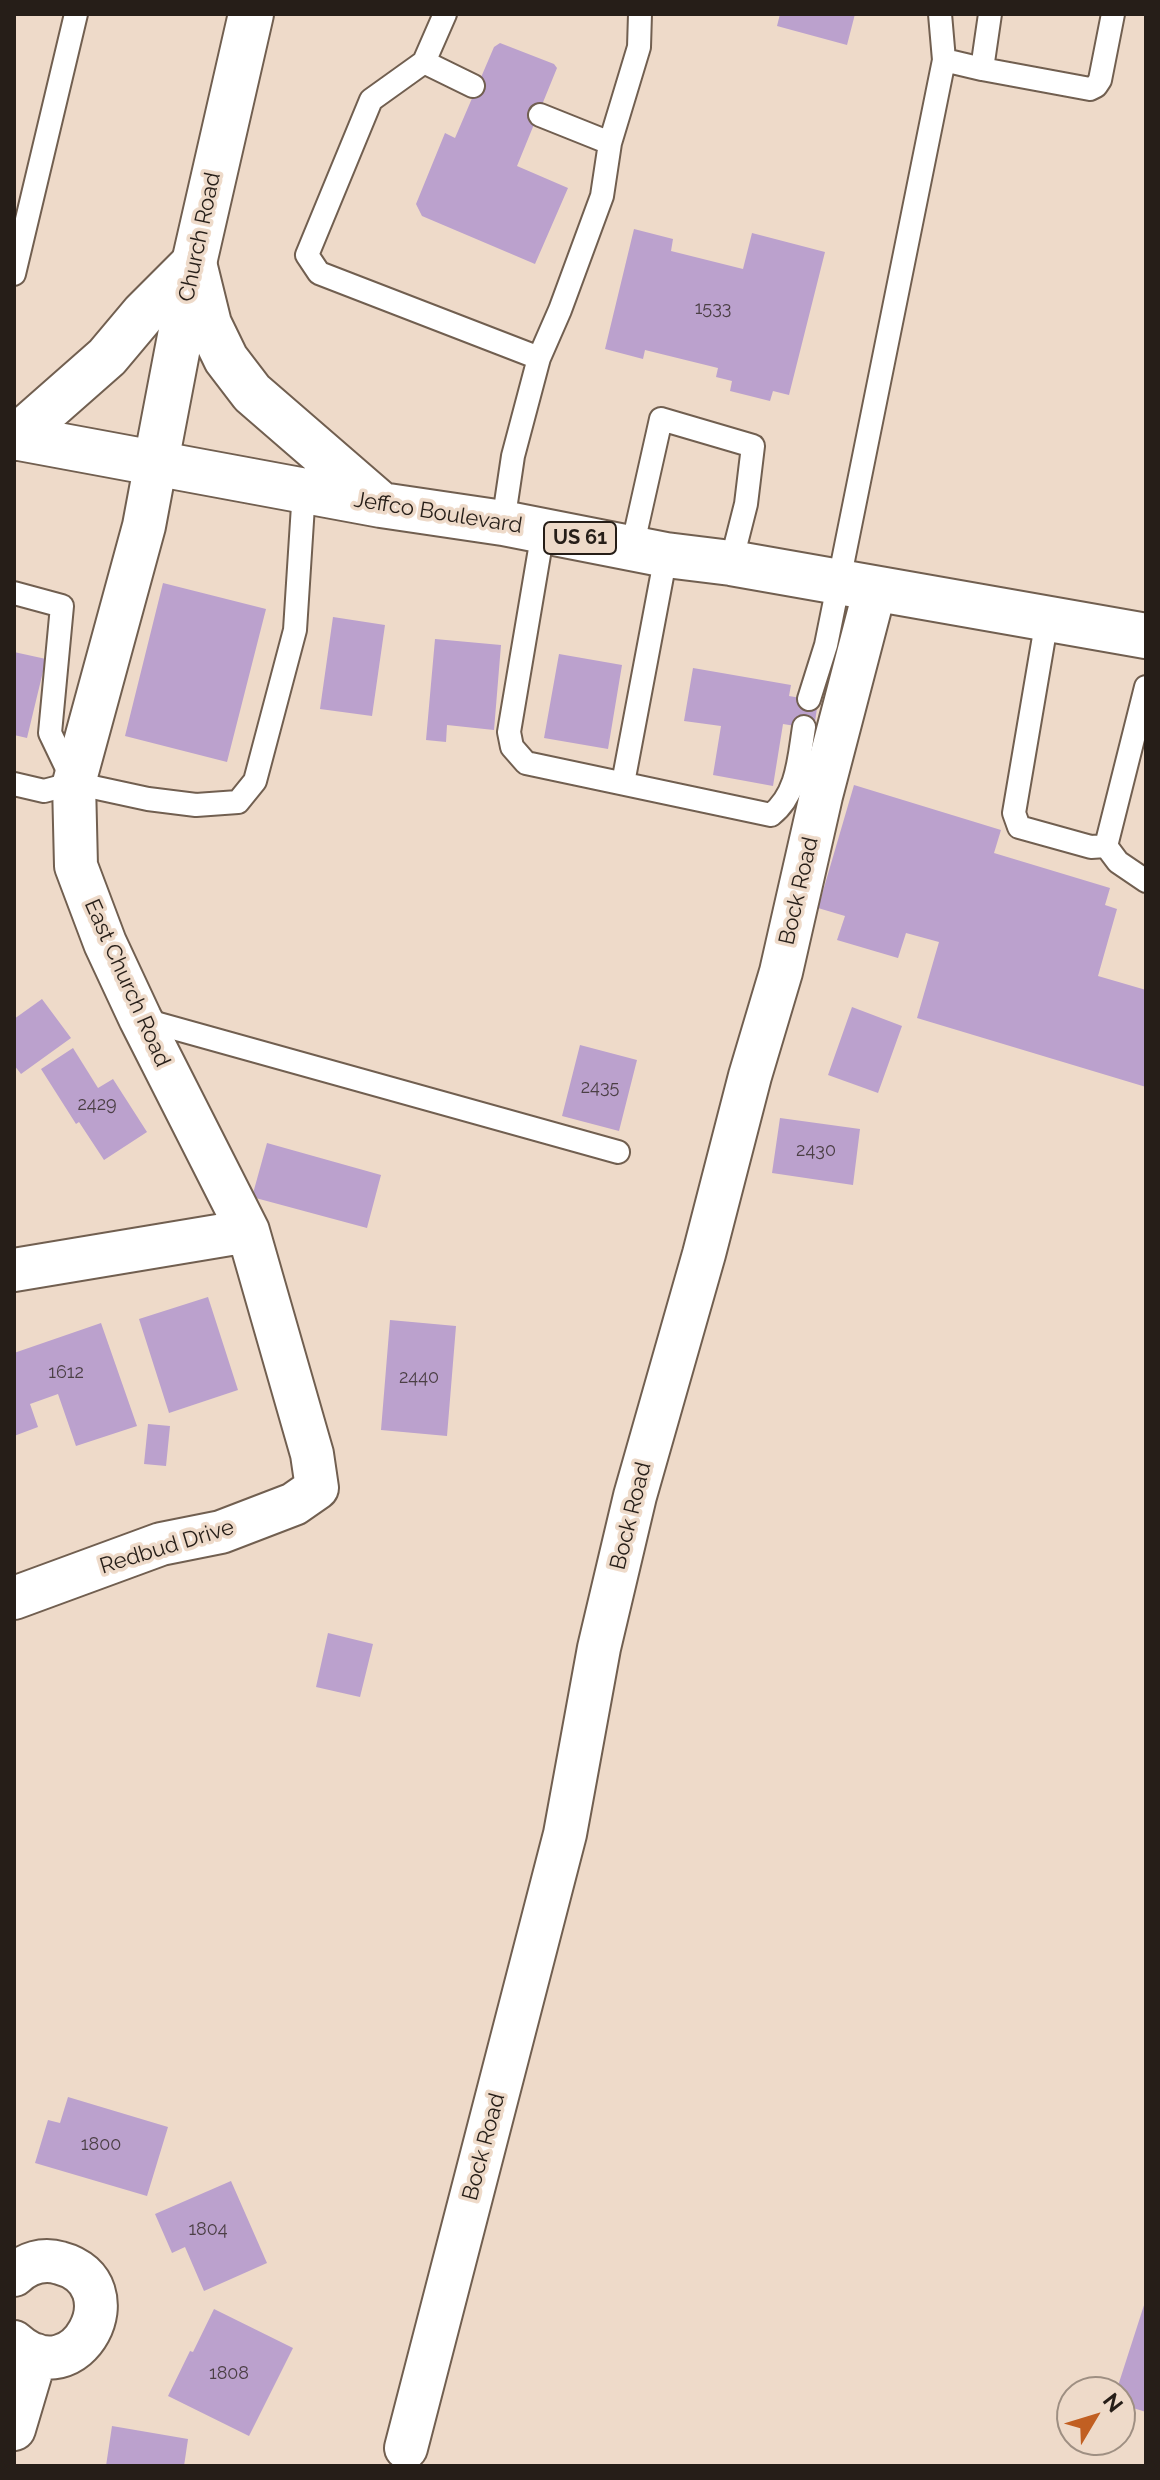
<!DOCTYPE html>
<style>
body{margin:0}
#map{position:relative;width:1160px;height:2480px;overflow:hidden;background:#eedac9;font-family:Raleway,sans-serif}
canvas{display:block}
.frame{position:absolute;inset:0;border:16px solid #261e18;pointer-events:none}
.north{position:absolute;left:1056px;top:2376px;width:80px;height:80px;box-sizing:border-box;background:#eedac9;border:2px solid #9e8f82;border-radius:50%;rotate:52deg;font-size:22px;font-weight:700;line-height:32px;text-align:center;color:#261e18}
.north::after{content:'';display:block;margin:auto;width:28px;height:36px;background:#c15f22;clip-path:polygon(50% 0,100% 100%,50% 72%,0 100%)}
</style>
<div id="map">
<canvas width="1160" height="2480"></canvas>
<div class="frame"></div>
<div class="north">N</div>
</div>
<script>
const c = document.querySelector('canvas').getContext('2d');
c.lineJoin = 'round';
function fillPath(path, color) { c.fillStyle = color; c.fill(path, 'evenodd'); }
function stroke(path, color, width, dash) { c.strokeStyle = color; c.lineWidth = width; c.lineCap = dash ? 'butt' : 'round'; c.setLineDash(dash || []); c.stroke(path); }
function write(font, color, halo, rows, align = 'center') {
  c.font = font + ' Raleway,sans-serif'; c.lineWidth = 7; c.setLineDash([]); c.textBaseline = 'middle'; c.strokeStyle = halo; c.fillStyle = color; for (const [text, x, y, turn = 0] of rows) {
    c.save(); c.translate(x, y); c.rotate((+turn || 0) * Math.PI / 180); c.textAlign = isNaN(turn) ? turn : align; if (halo) c.strokeText(text, 0, 0); c.fillText(text, 0, 0); c.restore();
  }
}
fillPath(new Path2D(`
 M 780,14 L 855,14 L 847,45 L 777,26 Z
 M 500,43 L 554,64 L 557,68 L 517,166 L 568,188 L 535,264 L 422,216 L 416,204 L 445,133 L 455,138 L 494,47 Z
 M 634,229 L 673,239 L 671,251 L 743,269 L 752,233 L 825,252 L 789,395 L 773,391 L 770,401 L 730,391 L 732,381 L 716,377 L 718,368 L 645,350 L 643,359 L 605,349 Z
 M 163,583 L 266,609 L 227,762 L 125,736 Z
 M 333,617 L 385,625 L 372,716 L 320,709 Z
 M 435,639 L 501,645 L 494,730 L 447,725 L 446,742 L 426,740 Z
 M 14,652 L 46,659 L 27,738 L 14,735 Z
 M 559,654 L 622,665 L 608,749 L 544,738 Z
 M 693,668 L 791,685 L 789,696 L 818,701 L 814,729 L 783,724 L 773,786 L 713,775 L 721,726 L 684,721 Z
 M 854,785 L 1001,830 L 994,853 L 1110,888 L 1105,905 L 1117,909 L 1098,976 L 1146,990 L 1146,1087 L 917,1018 L 939,942 L 906,933 L 898,958 L 837,940 L 845,916 L 818,908 Z
 M 42,999 L 71,1038 L 21,1074 L 14,1065 L 14,1019 Z
 M 852,1007 L 902,1026 L 878,1093 L 828,1075 Z
 M 580,1045 L 637,1060 L 619,1131 L 562,1116 Z
 M 73,1048 L 98,1088 L 113,1079 L 147,1132 L 104,1160 L 79,1122 L 76,1124 L 41,1069 Z
 M 780,1118 L 860,1129 L 853,1185 L 772,1173 Z
 M 267,1143 L 381,1175 L 367,1228 L 252,1197 Z
 M 208,1297 L 238,1390 L 169,1413 L 139,1319 Z
 M 390,1320 L 456,1326 L 447,1436 L 381,1430 Z
 M 101,1323 L 137,1426 L 76,1446 L 58,1394 L 30,1404 L 38,1427 L 14,1436 L 14,1353 Z
 M 148,1424 L 170,1426 L 166,1466 L 144,1464 Z
 M 328,1633 L 373,1644 L 360,1697 L 316,1687 Z
 M 68,2097 L 168,2127 L 147,2196 L 35,2163 L 48,2120 L 60,2123 Z
 M 231,2181 L 267,2263 L 204,2291 L 185,2247 L 172,2253 L 155,2214 Z
 M 1146,2299 L 1146,2412 L 1120,2404 L 1120,2392 L 1116,2392 Z
 M 214,2309 L 293,2348 L 249,2436 L 168,2396 L 190,2351 L 193,2352 Z
 M 112,2426 L 188,2439 L 184,2466 L 106,2466 Z`), '#bba1cd');
const lane = new Path2D(`
 M 445,14 L 424,62 L 371,100 L 307,255 L 319,273 L 539,358
 M 944,60 L 982,69 L 990,14
 M 424,62 L 473,86
 M 982,69 L 1090,89 L 1096,86 L 1100,80 L 1113,14
 M 610,143 L 639,47 L 640,14
 M 14,274 L 76,14
 M 503,523 L 513,456 L 539,358 L 560,310 L 602,196 L 610,143 L 540,115
 M 543,531 L 509,732 L 512,747 L 526,763 L 771,815 C 798,794 799,758 804,727
 M 632,548 L 661,419 L 753,446 L 746,504 L 731,563
 M 14,593 L 62,606 L 50,733 L 74,783 L 44,791 L 14,784
 M 1047,619 L 1014,813 L 1019,827 L 1091,847 L 1106,846 L 1146,687
 M 809,699 L 826,645 L 944,60 L 940,14
 M 74,783 L 148,799 L 196,805 L 238,802 L 255,781 L 295,630 L 304,490
 M 623,783 L 666,555
 M 1106,846 L 1118,862 L 1146,881
 M 141,1019 L 618,1152`);
const street = new Path2D(`
 M 14,1270 L 248,1231
 M 14,1598 L 161,1544 L 221,1532 L 294,1504 L 317,1488 L 312,1454 L 248,1231 L 140,1018 L 105,943 L 76,866 L 74,783 L 144,526 L 156,462
 M 14,2275 C 27,2263 43,2258 60,2263 C 136,2283 77,2399 14,2342
 M 14,2429 L 36,2355
 M 406,2448 L 565,1834 L 599,1648 L 635,1496 L 704,1254 L 750,1076 L 781,972 L 821,796 L 875,589`);
const secondary = new Path2D(`
 M 156,462 L 194,263 L 251,14`);
const primary = new Path2D(`
 M 194,263 L 209,324 L 226,359 L 252,393 L 379,503
 M 14,437 L 381,505 L 503,523 L 666,555 L 731,563 L 1146,636
 M 15,438 L 107,357 L 144,313 L 194,263`);
stroke(lane, '#715f50', 26);
stroke(street, '#715f50', 46);
stroke(secondary, '#715f50', 48);
stroke(primary, '#715f50', 48);
stroke(lane, '#fff', 22);
stroke(street, '#fff', 42);
stroke(secondary, '#fff', 44);
stroke(primary, '#fff', 44);
write('18px', '#4b3f45', null, [
 ["1533",713,309],
 ["2435",600,1088],
 ["2429",97,1105],
 ["2430",816,1151],
 ["1612",66,1373],
 ["2440",419,1378],
 ["1800",101,2145],
 ["1804",208,2230],
 ["1808",229,2374]
]);
for (const [x, y, w] of [
 [580,538,72]
]) { const box = new Path2D(); box.roundRect(x - w / 2, y - 16, w, 32, 6); c.fillStyle = '#eedac9'; c.fill(box); stroke(box, '#261e18', 2); }
write('bold 20px', '#261e18', null, [
 ["US 61",580,538]
]);
write('22px', '#261e18', '#eedac9', [
 ["Church Road",200,237,-78],
 ["Jeffco Boulevard",438,513,9],
 ["Bock Road",799,891,-77],
 ["East Church Road",127,983,66],
 ["Bock Road",631,1516,-76],
 ["Redbud Drive",167,1547,-17],
 ["Bock Road",484,2147,-75]
]);
</script>
